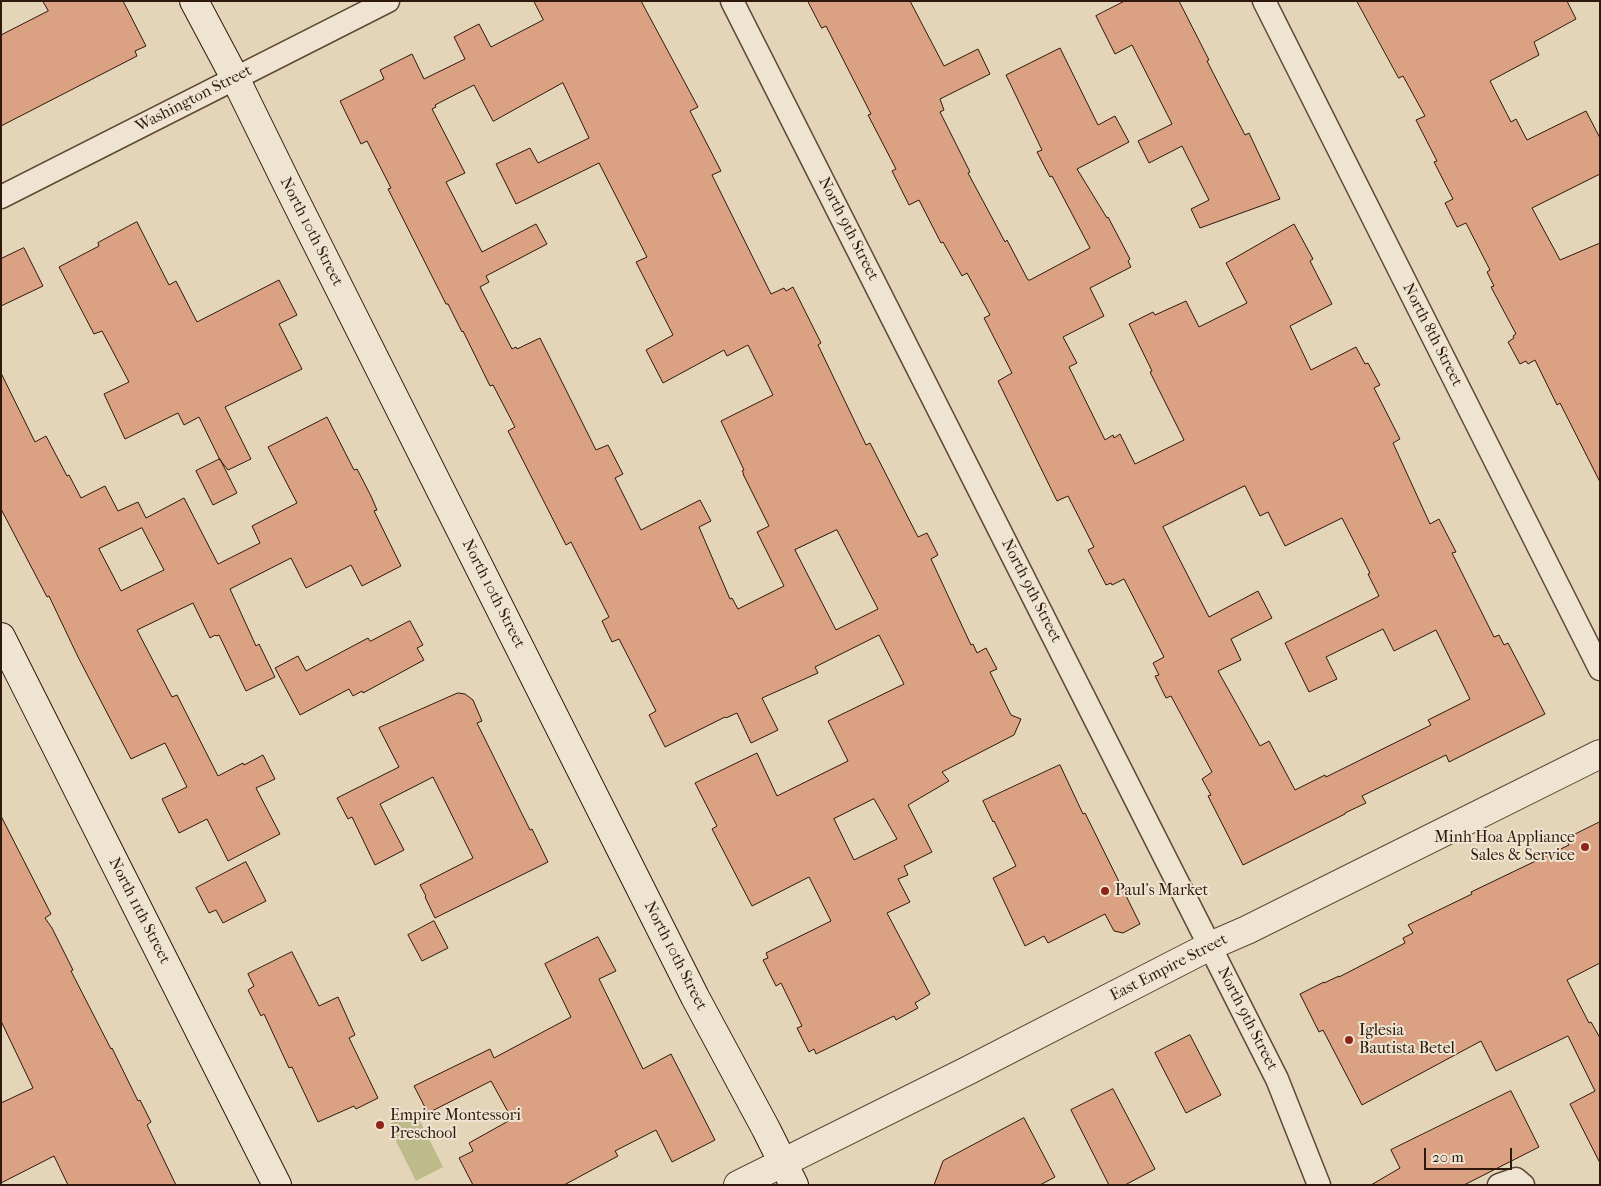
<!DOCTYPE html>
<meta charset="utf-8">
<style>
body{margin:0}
#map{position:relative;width:1601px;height:1186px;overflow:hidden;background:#e5d5b8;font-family:"IM FELL French Canon",serif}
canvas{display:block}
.frame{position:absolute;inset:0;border:2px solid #2e190c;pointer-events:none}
.scale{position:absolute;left:1424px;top:1148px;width:88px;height:22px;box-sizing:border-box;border:2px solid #2e190c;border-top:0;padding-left:6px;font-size:15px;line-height:18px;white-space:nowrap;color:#2e190c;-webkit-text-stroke:4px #eee4d1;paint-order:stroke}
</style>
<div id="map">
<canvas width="1601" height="1186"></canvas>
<div class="frame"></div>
<div class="scale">20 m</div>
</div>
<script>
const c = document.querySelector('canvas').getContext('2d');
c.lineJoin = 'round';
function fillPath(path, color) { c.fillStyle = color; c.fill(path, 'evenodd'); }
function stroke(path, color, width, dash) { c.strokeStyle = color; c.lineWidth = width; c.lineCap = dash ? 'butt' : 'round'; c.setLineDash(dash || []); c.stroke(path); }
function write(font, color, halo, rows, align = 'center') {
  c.font = font + ' "IM FELL French Canon",serif'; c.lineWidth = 4; c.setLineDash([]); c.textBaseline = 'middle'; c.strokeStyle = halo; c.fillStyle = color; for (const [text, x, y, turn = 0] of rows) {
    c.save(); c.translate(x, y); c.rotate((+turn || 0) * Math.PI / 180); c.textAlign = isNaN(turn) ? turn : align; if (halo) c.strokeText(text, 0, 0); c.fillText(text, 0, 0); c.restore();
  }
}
fillPath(new Path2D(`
 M 415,1111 L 443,1167 L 416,1181 L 388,1125 Z`), '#bcbb89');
const building = new Path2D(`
 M 43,1 L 123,1 L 146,46 L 135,51 L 137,56 L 1,126 L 1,35 L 48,11 Z
 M 534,1 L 641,1 L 698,107 L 690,111 L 721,171 L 712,175 L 771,294 L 784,288 L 786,291 L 793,287 L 821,343 L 818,345 L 866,445 L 870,443 L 918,537 L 927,533 L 938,555 L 931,559 L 971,645 L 973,644 L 977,653 L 986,648 L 997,669 L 990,672 L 1011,715 L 1021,719 L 1014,735 L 942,772 L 949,781 L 908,805 L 932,852 L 904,866 L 908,875 L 898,879 L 910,902 L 887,913 L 930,994 L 915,1003 L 918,1008 L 896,1020 L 894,1016 L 816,1054 L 814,1049 L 809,1052 L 797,1028 L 802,1026 L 781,983 L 776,986 L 763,960 L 768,958 L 766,953 L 831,921 L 809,877 L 752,906 L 712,829 L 717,826 L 695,783 L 757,753 L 777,796 L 848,761 L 828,721 L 904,684 L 879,635 L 815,667 L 818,673 L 762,698 L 778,730 L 751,743 L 737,713 L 726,718 L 725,717 L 665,747 L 649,715 L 656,711 L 619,639 L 612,642 L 602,621 L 609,617 L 571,542 L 566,545 L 508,431 L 515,427 L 493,385 L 490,386 L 463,331 L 462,332 L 448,304 L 446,304 L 388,189 L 391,188 L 367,141 L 361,144 L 340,101 L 384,79 L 380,70 L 412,54 L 424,79 L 465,59 L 454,37 L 479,24 L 491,47 L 543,20 ZM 563,83 L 589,138 L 538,163 L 530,148 L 496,164 L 516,204 L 599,163 L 647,257 L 636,262 L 673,335 L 646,350 L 663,383 L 724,350 L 727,356 L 748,345 L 773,395 L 721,421 L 744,470 L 742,471 L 744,474 L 743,474 L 769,526 L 757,532 L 784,586 L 738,609 L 732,598 L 730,599 L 699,527 L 711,521 L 700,500 L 641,530 L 615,478 L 623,474 L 608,445 L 596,450 L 540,338 L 517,349 L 516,347 L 512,349 L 480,287 L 489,282 L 486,276 L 547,244 L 536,224 L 482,252 L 446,182 L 465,173 L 432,109 L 436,107 L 435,105 L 474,85 L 493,121 ZM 837,530 L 878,609 L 836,630 L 795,550 ZM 874,799 L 897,839 L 854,860 L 834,819 Z
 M 808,1 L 910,1 L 944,66 L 978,49 L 990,74 L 940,99 L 944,110 L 940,112 L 970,172 L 968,173 L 1005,242 L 1007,240 L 1028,280 L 1030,280 L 1090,248 L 1052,176 L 1050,177 L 1037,152 L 1042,150 L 1006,75 L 1060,48 L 1098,125 L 1115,116 L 1129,142 L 1077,169 L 1107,218 L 1108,217 L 1130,259 L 1128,261 L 1131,267 L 1090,288 L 1104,316 L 1063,337 L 1077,363 L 1069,367 L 1105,440 L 1113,435 L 1114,438 L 1120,434 L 1135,464 L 1184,440 L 1150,372 L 1152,371 L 1129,324 L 1153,312 L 1155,315 L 1186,301 L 1199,327 L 1247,303 L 1226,263 L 1294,224 L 1313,259 L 1310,261 L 1332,304 L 1290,326 L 1311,370 L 1356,347 L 1365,364 L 1368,363 L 1380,385 L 1374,388 L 1400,439 L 1393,443 L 1430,524 L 1439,519 L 1456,552 L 1452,553 L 1494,637 L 1499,635 L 1504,645 L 1508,643 L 1545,714 L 1449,762 L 1446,755 L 1362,796 L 1366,803 L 1345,813 L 1345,814 L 1243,865 L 1208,796 L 1211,795 L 1202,779 L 1212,772 L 1171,696 L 1166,698 L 1155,676 L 1159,675 L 1153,663 L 1164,657 L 1124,579 L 1112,585 L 1111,583 L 1106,585 L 1088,550 L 1094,547 L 1068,496 L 1057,501 L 998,381 L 1012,373 L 984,318 L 990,315 L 967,273 L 962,276 L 943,242 L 941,243 L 919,200 L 909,205 L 892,171 L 896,169 L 868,115 L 871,114 L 826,26 L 822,28 ZM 1245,486 L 1260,516 L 1268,512 L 1285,546 L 1342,518 L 1370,573 L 1368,574 L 1379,596 L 1285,643 L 1309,692 L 1337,679 L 1326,657 L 1383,629 L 1394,651 L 1436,630 L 1470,699 L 1428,720 L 1431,725 L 1326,777 L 1325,775 L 1295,790 L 1269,741 L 1260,746 L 1218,671 L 1241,660 L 1231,639 L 1272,618 L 1258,591 L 1209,617 L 1163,527 Z
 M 1125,1 L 1179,1 L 1209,60 L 1207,61 L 1245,135 L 1249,133 L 1280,199 L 1200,228 L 1191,209 L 1209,200 L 1182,146 L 1149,163 L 1138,141 L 1172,124 L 1132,45 L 1115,54 L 1096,16 Z
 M 1357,1 L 1567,1 L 1576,19 L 1534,42 L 1539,55 L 1490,81 L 1511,122 L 1516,119 L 1527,140 L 1586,111 L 1600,138 L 1600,174 L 1532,208 L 1560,260 L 1600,243 L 1600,482 L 1560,403 L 1557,405 L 1535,360 L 1528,364 L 1526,361 L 1520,364 L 1508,342 L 1514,338 L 1513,336 L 1516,334 L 1491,287 L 1494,286 L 1487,272 L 1490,270 L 1466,223 L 1457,227 L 1445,203 L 1453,199 L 1434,162 L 1437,161 L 1416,120 L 1425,116 L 1403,76 L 1399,78 Z
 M 137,222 L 169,285 L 176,281 L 197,322 L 279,280 L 297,315 L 279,324 L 302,369 L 225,407 L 251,459 L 228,470 L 220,460 L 199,417 L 184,425 L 178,413 L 125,439 L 104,394 L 129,382 L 102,331 L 94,334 L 59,267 L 99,246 L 98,243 Z
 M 24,248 L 43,286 L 1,306 L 1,259 Z
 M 1,373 L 35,442 L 46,436 L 67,476 L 69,475 L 81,498 L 105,486 L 118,511 L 138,502 L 146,518 L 184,498 L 218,564 L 260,543 L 252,526 L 297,503 L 268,447 L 327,417 L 354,470 L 357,469 L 371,496 L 377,510 L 374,511 L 401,566 L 362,586 L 351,565 L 306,588 L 291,558 L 230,589 L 256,646 L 259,644 L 275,677 L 246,691 L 219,635 L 216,636 L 215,635 L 210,638 L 193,603 L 137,630 L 172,697 L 177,695 L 218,776 L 243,763 L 244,765 L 263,755 L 275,779 L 256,788 L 280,834 L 228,861 L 207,819 L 179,833 L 162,799 L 187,787 L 165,743 L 131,759 L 78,657 L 49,596 L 47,597 L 1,509 ZM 142,528 L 164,570 L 121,591 L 99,549 Z
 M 220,459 L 237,493 L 213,505 L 196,471 Z
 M 410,621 L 423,645 L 417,648 L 424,660 L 363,693 L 362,691 L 353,696 L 349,689 L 300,715 L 275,668 L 298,656 L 306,671 L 368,638 L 370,641 Z
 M 458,693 L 465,694 L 473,700 L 482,721 L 477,723 L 530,830 L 532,829 L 548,862 L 435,918 L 425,897 L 426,896 L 420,885 L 473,858 L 433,777 L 380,804 L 404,850 L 375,865 L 352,817 L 348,819 L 337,798 L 399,767 L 379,728 Z
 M 1060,765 L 1083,814 L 1085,813 L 1140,924 L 1123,933 L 1114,931 L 1105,914 L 1048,943 L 1044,936 L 1025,946 L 993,878 L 1016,866 L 994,821 L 993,822 L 983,801 Z
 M 1,816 L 51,914 L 45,918 L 52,928 L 73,970 L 71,971 L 111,1049 L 112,1048 L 138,1101 L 140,1100 L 151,1122 L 147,1125 L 176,1185 L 68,1185 L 54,1156 L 1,1183 L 1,1103 L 33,1088 L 1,1021 Z
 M 1600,822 L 1600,963 L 1567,980 L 1589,1023 L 1591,1022 L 1600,1038 L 1600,1163 L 1570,1104 L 1595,1091 L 1568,1036 L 1496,1071 L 1481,1041 L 1362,1105 L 1323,1030 L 1319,1032 L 1300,994 L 1324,982 L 1324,983 L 1339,976 L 1339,977 L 1405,943 L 1403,938 L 1413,933 L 1408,925 L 1472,894 L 1471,892 L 1569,845 L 1566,839 Z
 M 246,862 L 266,901 L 223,923 L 216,910 L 209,913 L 196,888 Z
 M 434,921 L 448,948 L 422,961 L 408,935 Z
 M 598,937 L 616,971 L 599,979 L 643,1069 L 671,1054 L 715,1140 L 672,1162 L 656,1130 L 615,1151 L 618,1156 L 564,1185 L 473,1185 L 459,1158 L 473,1151 L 469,1143 L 512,1119 L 491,1081 L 428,1113 L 414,1086 L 490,1049 L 494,1058 L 571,1017 L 545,964 Z
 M 292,952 L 319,1006 L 338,997 L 355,1035 L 349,1038 L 378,1098 L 356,1109 L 354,1106 L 318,1122 L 292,1067 L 289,1068 L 264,1014 L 261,1016 L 248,990 L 254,986 L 248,974 Z
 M 1190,1035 L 1221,1095 L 1186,1113 L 1155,1053 Z
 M 1113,1089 L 1155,1169 L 1125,1185 L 1109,1185 L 1071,1110 Z
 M 1511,1091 L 1539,1147 L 1464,1185 L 1371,1185 L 1400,1168 L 1391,1150 Z
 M 1024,1118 L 1055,1177 L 1040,1185 L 934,1185 L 943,1161 Z`);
fillPath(building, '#daa182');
stroke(building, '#2e190c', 1);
const minor = new Path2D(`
 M 732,1 L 1277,1079 L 1319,1185
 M 1264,1 L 1600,669
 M 1,197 L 388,1
 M 1499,1185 L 1516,1179 L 1523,1185`);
const tertiary = new Path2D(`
 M 738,1185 L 967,1071 L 1210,946 L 1247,930 L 1600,754`);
const secondary = new Path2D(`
 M 194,1 L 235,78 L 291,192 L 695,997 L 766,1129 L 794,1185
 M 1,637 L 277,1185`);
stroke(minor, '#5c4837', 25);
stroke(tertiary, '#5c4837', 30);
stroke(secondary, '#2e190c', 30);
stroke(minor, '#eee4d1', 22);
stroke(tertiary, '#eee4d1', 28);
stroke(secondary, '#eee4d1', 28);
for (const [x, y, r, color] of [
 [1585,847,5,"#8f2418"],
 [1105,891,5,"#8f2418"],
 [1349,1040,5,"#8f2418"],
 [380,1125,5,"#8f2418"]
]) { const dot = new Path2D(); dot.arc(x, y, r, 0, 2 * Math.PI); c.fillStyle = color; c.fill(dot); stroke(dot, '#eee4d1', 2); }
write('16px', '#2e190c', '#eee4d1', [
 ["Washington Street",194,99,-27],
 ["North 9th Street",848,229,63],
 ["North 10th Street",311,232,63],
 ["North 8th Street",1432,335,63],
 ["North 9th Street",1031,591,63],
 ["North 10th Street",493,594,63],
 ["North 11th Street",139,911,63],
 ["North 10th Street",675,956,63],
 ["East Empire Street",1169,968,-27],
 ["North 9th Street",1247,1019,63]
]);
write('16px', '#2e190c', '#eee4d1', [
 ["Minh Hoa Appliance",1575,838,"right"],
 ["Sales & Service",1575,856,"right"],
 ["Paul’s Market",1115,891],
 ["Iglesia",1359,1031],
 ["Bautista Betel",1359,1049],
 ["Empire Montessori",390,1116],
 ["Preschool",390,1134]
], 'left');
</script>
